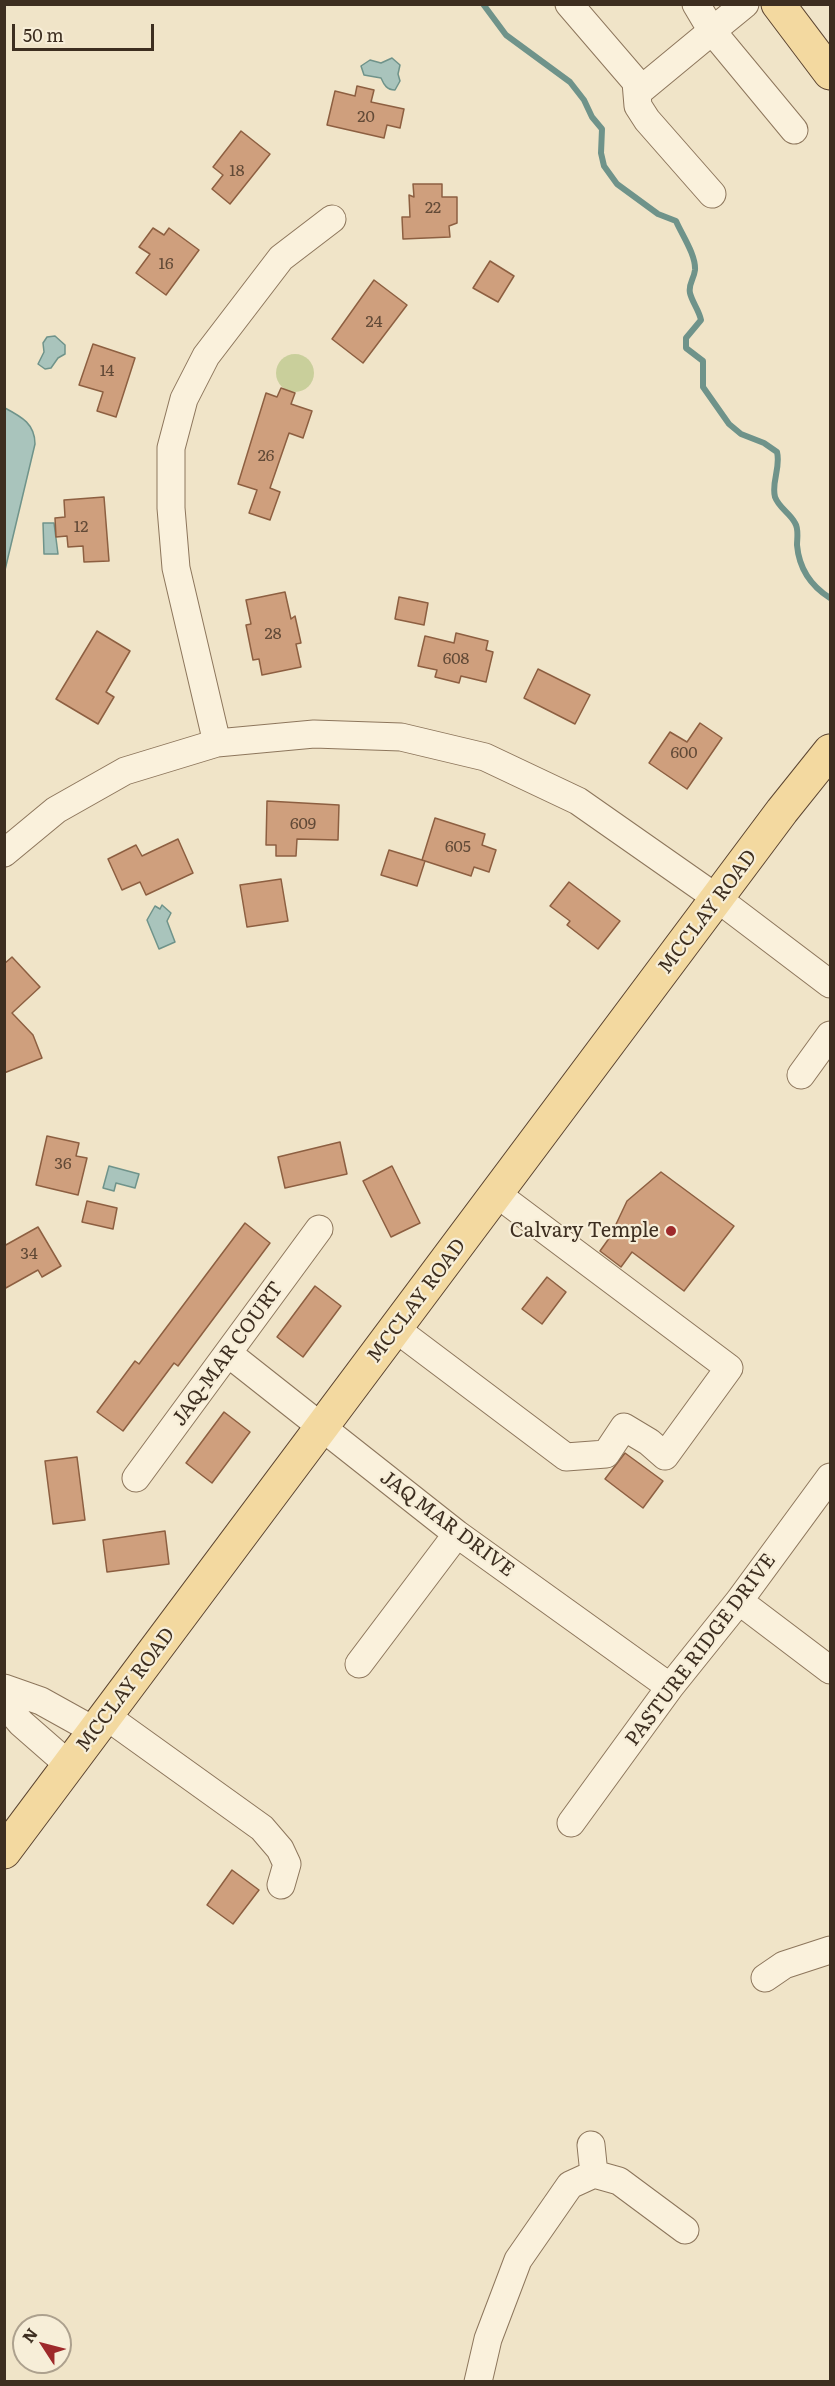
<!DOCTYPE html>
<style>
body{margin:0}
#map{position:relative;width:835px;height:2386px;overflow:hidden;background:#f0e4c8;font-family:Literata,serif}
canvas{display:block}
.frame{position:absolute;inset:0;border:6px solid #3d2e20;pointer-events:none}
.north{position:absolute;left:12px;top:2314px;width:60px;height:60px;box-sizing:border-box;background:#f7eed8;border:2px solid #ada18e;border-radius:50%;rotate:306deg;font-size:16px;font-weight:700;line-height:24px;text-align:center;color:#3d2e20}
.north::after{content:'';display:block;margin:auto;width:21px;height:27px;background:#9e2a2b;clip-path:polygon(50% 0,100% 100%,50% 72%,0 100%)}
.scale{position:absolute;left:12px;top:24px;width:142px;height:27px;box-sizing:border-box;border:3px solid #3d2e20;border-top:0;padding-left:8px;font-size:18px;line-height:21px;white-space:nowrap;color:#3d2e20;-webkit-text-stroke:4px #f7eed8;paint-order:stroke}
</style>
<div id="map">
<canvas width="835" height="2386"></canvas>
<div class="frame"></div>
<div class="north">N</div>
<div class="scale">50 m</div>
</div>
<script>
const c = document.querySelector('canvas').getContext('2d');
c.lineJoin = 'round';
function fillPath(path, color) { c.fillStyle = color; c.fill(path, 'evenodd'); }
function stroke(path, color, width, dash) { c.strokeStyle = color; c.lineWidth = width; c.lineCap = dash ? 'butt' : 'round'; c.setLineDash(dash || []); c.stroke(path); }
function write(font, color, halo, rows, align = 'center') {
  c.font = font + ' Literata,serif'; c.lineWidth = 4.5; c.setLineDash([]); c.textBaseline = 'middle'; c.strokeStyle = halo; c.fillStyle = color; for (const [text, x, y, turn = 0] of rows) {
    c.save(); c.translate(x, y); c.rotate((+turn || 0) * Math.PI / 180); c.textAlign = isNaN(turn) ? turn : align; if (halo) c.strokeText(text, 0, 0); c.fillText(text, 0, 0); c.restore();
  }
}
fillPath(new Path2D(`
 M276 373a19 19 0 1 1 38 0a19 19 0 1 1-38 0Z`), '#c9cf9b');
const water = new Path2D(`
 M 392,58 L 400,65 L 398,74 L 400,81 L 395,90 C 387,90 384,85 381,78 L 364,75 L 361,66 L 370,60 L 381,63 Z
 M 55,336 L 65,345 L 65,354 L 58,358 L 51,368 L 45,369 L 38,364 L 44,352 L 43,343 L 47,337 Z
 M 5,408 C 22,417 35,424 35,444 L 5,570 Z
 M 43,523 L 54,523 L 58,554 L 44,554 Z
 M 162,905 L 171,913 L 167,921 L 175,942 L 159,949 L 147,920 L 155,906 L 160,909 Z
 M 109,1166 L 139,1174 L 135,1188 L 116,1183 L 114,1191 L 103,1188 Z`);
fillPath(water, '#a9c4bc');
stroke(water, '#6f938a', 1.5);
stroke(new Path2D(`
 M 483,4 L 506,35 L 570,82 L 584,100 L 592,117 L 602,129 L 601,153 L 604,166 L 617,184 L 658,214 L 676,221 C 682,235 696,255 695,270 C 694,279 688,284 690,293 C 692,302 699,310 701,320 L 686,338 L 686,348 L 703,361 L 703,387 L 729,424 L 741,434 L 764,443 L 777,452 C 781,468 771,482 775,497 C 779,508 790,513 795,523 C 799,529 797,538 797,545 C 799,568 811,586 830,598`), '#6f938a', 6);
const building = new Path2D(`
 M 357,86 L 374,90 L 371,102 L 404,109 L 400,128 L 387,125 L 384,138 L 327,125 L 335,91 L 355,96 Z
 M 241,131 L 270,154 L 230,204 L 212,189 L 223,175 L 213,167 Z
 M 413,184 L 442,184 L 442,197 L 457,197 L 457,223 L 449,226 L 450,237 L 403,239 L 402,217 L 410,217 L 409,195 L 414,197 Z
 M 153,228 L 164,235 L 169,228 L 199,250 L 166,295 L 136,273 L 150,254 L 139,247 Z
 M 490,261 L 514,276 L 498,302 L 473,288 Z
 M 374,280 L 407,305 L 363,363 L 332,339 Z
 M 93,344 L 135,358 L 116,417 L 97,411 L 103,392 L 79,385 Z
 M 281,388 L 295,393 L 291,404 L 312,411 L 303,438 L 289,433 L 270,488 L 280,492 L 270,520 L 249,513 L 257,490 L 238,484 L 266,393 L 277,397 Z
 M 104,497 L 109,561 L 84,562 L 83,546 L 68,547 L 67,536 L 56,537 L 55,518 L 65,517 L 64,500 Z
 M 285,592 L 291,619 L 295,616 L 301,643 L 296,644 L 301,667 L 262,675 L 259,659 L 253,660 L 246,625 L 251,624 L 246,600 Z
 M 399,597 L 428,603 L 424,625 L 395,619 Z
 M 97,631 L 130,651 L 106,692 L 114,697 L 98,724 L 56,699 Z
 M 456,633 L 488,641 L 486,650 L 493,652 L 486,682 L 461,676 L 459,683 L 435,677 L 437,670 L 418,666 L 425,636 L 454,643 Z
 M 538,669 L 590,695 L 575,724 L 524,698 Z
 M 700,723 L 722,738 L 687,789 L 649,763 L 670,732 L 687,742 Z
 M 267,801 L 339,805 L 338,840 L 297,839 L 296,856 L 276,856 L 276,845 L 266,845 Z
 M 435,818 L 485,834 L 482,845 L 496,850 L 489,872 L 474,867 L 471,876 L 422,860 Z
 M 178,839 L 193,873 L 146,895 L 140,882 L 122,890 L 108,859 L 136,845 L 142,856 Z
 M 389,850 L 425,861 L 417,886 L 381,875 Z
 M 281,879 L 288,921 L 247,927 L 240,885 Z
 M 569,882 L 620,921 L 598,949 L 567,925 L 570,921 L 550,906 Z
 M 12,957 L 40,987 L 12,1013 L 33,1035 L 42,1058 L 4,1073 L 4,964 Z
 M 47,1136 L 79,1143 L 76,1156 L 87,1158 L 78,1195 L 36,1185 Z
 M 340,1142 L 347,1174 L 285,1188 L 278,1157 Z
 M 392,1166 L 420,1223 L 391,1237 L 363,1181 Z
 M 661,1172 L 734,1226 L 684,1291 L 632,1252 L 621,1267 L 600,1251 L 610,1237 L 627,1201 Z
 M 87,1201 L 117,1208 L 113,1229 L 82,1222 Z
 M 245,1223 L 270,1243 L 178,1366 L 174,1363 L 123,1431 L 97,1412 L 135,1361 L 139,1364 Z
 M 38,1227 L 61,1266 L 42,1277 L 38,1270 L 4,1289 L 4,1246 Z
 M 547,1277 L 566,1292 L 542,1324 L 522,1309 Z
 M 315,1286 L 341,1306 L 303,1357 L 277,1337 Z
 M 224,1412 L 250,1432 L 212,1483 L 186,1463 Z
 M 625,1453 L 663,1481 L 643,1508 L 605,1479 Z
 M 77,1457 L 85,1520 L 53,1524 L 45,1461 Z
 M 165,1531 L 169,1564 L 107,1572 L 103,1540 Z
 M 232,1870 L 259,1890 L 233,1924 L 207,1905 Z`);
fillPath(building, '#cf9f7d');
stroke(building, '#8d5f41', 1.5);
const minor = new Path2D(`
 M 569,4 L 636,82 L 638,106 L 647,120 L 712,194
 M 696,4 L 712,31 L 745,4
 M 637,93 L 712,31 L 794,130
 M 217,743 L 176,568 L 171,508 L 171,448 L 184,399 L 206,356 L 281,258 L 332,219
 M 4,853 L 56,810 L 125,771 L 217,743 L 314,734 L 401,737 L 485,757 L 578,801 L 718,899 L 830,984
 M 801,1075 L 830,1035
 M 396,1329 L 566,1457 L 606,1454 L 624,1427 L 649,1442 L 665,1456 L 729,1368 L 497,1194
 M 229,1354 L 457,1534 L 670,1687
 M 136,1478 L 319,1229
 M 739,1601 L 830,1670
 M 359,1664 L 457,1534
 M 4,1688 L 41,1701 L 95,1731
 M 4,1703 L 21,1723 L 69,1765
 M 106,1716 L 262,1828 L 280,1849 L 287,1864 L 281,1885
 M 571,1823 L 670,1687 L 739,1601 L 830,1477
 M 765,1978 L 784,1965 L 830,1950
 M 591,2145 L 594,2174
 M 478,2382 L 488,2339 L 518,2260 L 570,2185 L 594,2174 L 619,2181 L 685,2230`);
const major = new Path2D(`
 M 778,4 L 830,73
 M 4,1852 L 782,811 L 830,751`);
stroke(minor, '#8d765c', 29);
stroke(major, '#5b4430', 35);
stroke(minor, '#faf1dc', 27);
stroke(major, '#f3d9a0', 33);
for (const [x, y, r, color] of [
 [671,1231,6,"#9e2a2b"]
]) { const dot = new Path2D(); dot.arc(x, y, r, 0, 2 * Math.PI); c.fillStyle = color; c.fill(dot); stroke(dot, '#f7eed8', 2); }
write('16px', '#624a37', null, [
 ["20",366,117],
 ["18",237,171],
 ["22",433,208],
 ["16",166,264],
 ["24",374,322],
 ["14",107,371],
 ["26",266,456],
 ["12",81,527],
 ["28",273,634],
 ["608",456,659],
 ["600",684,753],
 ["609",303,824],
 ["605",458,847],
 ["36",63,1164],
 ["34",29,1254]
]);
write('20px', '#3d2e20', '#f7eed8', [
 ["MCCLAY ROAD",708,912,-53],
 ["MCCLAY ROAD",417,1301,-53],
 ["JAQ-MAR COURT",228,1354,-54],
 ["JAQ MAR DRIVE",447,1524,37],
 ["PASTURE RIDGE DRIVE",701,1650,-53],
 ["MCCLAY ROAD",126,1690,-53]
]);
write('20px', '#3d2e20', '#f7eed8', [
 ["Calvary Temple",659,1231]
], 'right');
</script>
